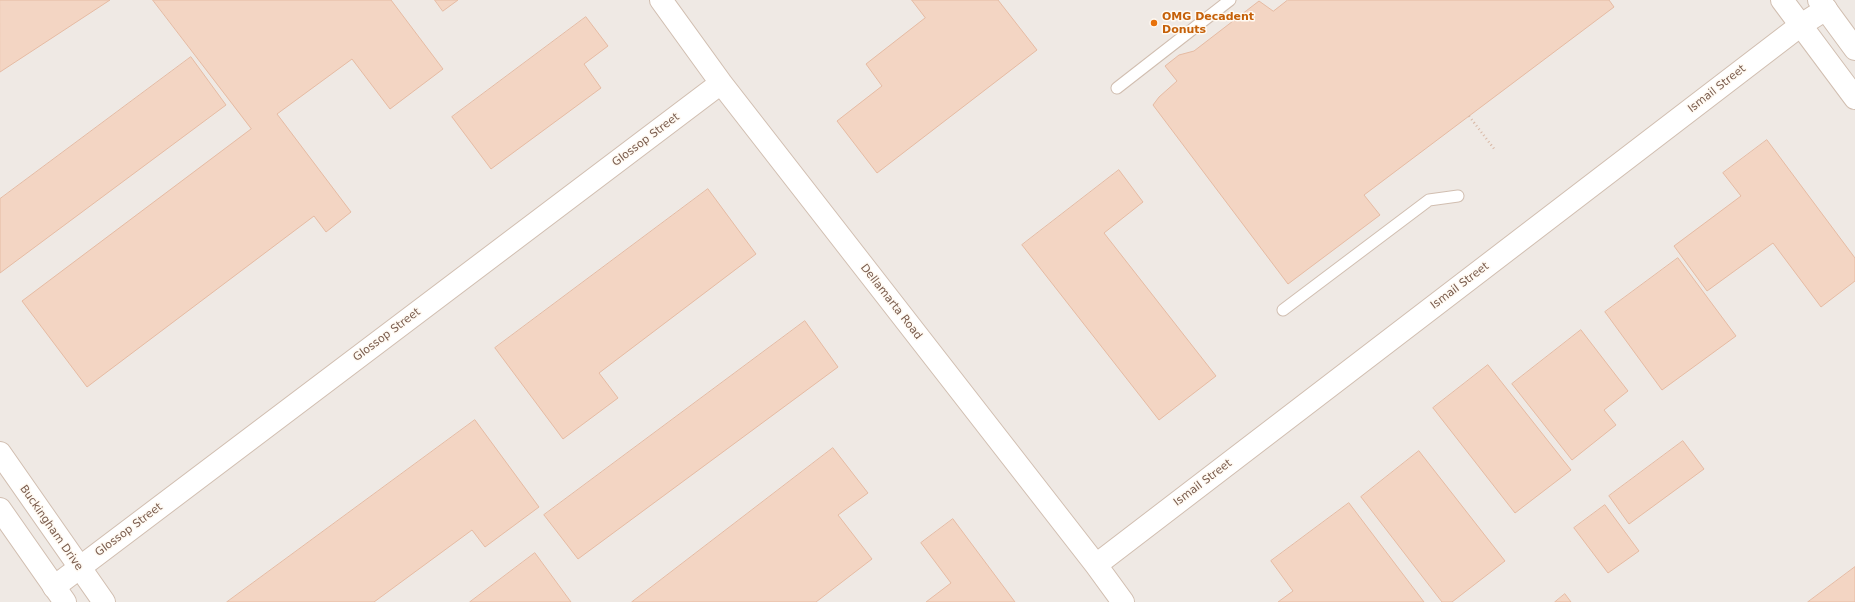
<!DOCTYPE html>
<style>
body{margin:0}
canvas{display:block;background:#fdf6ec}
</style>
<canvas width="1855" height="602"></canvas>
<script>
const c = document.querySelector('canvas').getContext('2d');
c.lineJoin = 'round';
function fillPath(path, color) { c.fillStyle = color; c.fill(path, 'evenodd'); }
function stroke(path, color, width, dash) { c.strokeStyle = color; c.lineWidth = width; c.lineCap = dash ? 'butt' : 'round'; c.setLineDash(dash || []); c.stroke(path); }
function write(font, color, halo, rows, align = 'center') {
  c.font = font + ' "DejaVu Sans",sans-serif'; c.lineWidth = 3; c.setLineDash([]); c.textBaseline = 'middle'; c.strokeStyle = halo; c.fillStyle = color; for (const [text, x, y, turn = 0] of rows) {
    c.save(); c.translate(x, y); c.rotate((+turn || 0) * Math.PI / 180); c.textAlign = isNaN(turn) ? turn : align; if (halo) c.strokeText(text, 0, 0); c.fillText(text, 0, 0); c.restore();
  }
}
fillPath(new Path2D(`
 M 0,0 L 1855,0 L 1855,602 L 0,602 Z`), '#efe9e4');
const building = new Path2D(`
 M 0,0 L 110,0 L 0,72 Z
 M 153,0 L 391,0 L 443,69 L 390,109 L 352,59 L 277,114 L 351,212 L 326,232 L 314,216 L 87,387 L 22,301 L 251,129 Z
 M 435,0 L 458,0 L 443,11 Z
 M 912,0 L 998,0 L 1037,50 L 877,173 L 837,121 L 882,86 L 866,64 L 925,18 Z
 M 1288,0 L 1609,0 L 1614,7 L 1364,195 L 1380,215 L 1288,284 L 1153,105 L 1159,97 L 1177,81 L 1165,66 L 1179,55 L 1194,51 L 1259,1 L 1273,11 Z
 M 586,17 L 608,46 L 584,64 L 601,88 L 491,169 L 452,117 Z
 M 191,57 L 226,105 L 0,273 L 0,199 Z
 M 1767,140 L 1855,258 L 1855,281 L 1821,307 L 1773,243 L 1707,291 L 1674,246 L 1741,196 L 1723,173 Z
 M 1119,170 L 1143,202 L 1104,233 L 1216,376 L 1159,420 L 1022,245 Z
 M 708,189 L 756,254 L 599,373 L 618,398 L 563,439 L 495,348 Z
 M 1678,258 L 1736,336 L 1662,390 L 1605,312 Z
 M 805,321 L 838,367 L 578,559 L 544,515 Z
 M 1581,330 L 1628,391 L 1604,410 L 1616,425 L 1572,460 L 1512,384 Z
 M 1488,365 L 1571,470 L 1515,513 L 1433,408 Z
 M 475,420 L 539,507 L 485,547 L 472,530 L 374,602 L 227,602 Z
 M 1683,441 L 1704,469 L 1629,524 L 1609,496 Z
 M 833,448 L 868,493 L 838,515 L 872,559 L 816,602 L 632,602 Z
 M 1419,451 L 1505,561 L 1452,602 L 1442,602 L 1361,497 Z
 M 1349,503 L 1424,602 L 1278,602 L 1293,591 L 1271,561 Z
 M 1605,505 L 1639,551 L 1608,573 L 1574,528 Z
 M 953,519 L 1015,602 L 926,602 L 951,583 L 921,543 Z
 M 535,553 L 571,602 L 470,602 Z
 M 1855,567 L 1855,602 L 1808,602 Z
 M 1565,594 L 1571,602 L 1555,602 Z`);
fillPath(building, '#f3d5c3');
stroke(building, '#e6bba3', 1);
const service = new Path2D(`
 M 1117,88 L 1230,0
 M 1283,310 L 1429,200 L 1458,196`);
const minor = new Path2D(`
 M 661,0 L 721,83 L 1096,565 L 1123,602
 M 1096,565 L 1801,25 L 1826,9
 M 54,587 L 721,83`);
const tertiary = new Path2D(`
 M 1782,0 L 1855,98
 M 1819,0 L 1855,49
 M 0,453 L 104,602
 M 0,509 L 65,602`);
stroke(service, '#d1beb0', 13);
stroke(minor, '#d1beb0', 24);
stroke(tertiary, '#d1beb0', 24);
stroke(new Path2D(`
 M 1469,116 L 1495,150`), '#d9b8a5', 2.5, [1, 3]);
stroke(service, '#fff', 11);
stroke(minor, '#fff', 22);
stroke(tertiary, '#fff', 22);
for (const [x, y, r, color] of [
 [1154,23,4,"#e8710a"]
]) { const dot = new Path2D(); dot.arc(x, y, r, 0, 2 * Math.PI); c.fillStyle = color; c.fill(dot); stroke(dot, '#fffaf3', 1.5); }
write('bold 11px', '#c56008', '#fffaf3', [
 ["OMG Decadent",1162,17],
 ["Donuts",1162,30]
], 'left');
write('11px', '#7a5c4d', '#fffaf3', [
 ["Ismail Street",1717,89,-38],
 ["Glossop Street",646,140,-37],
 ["Ismail Street",1460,286,-37],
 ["Dellamarta Road",891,302,52],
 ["Glossop Street",387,335,-37],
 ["Ismail Street",1203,483,-37],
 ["Buckingham Drive",51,528,55],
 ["Glossop Street",129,530,-37]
]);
</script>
